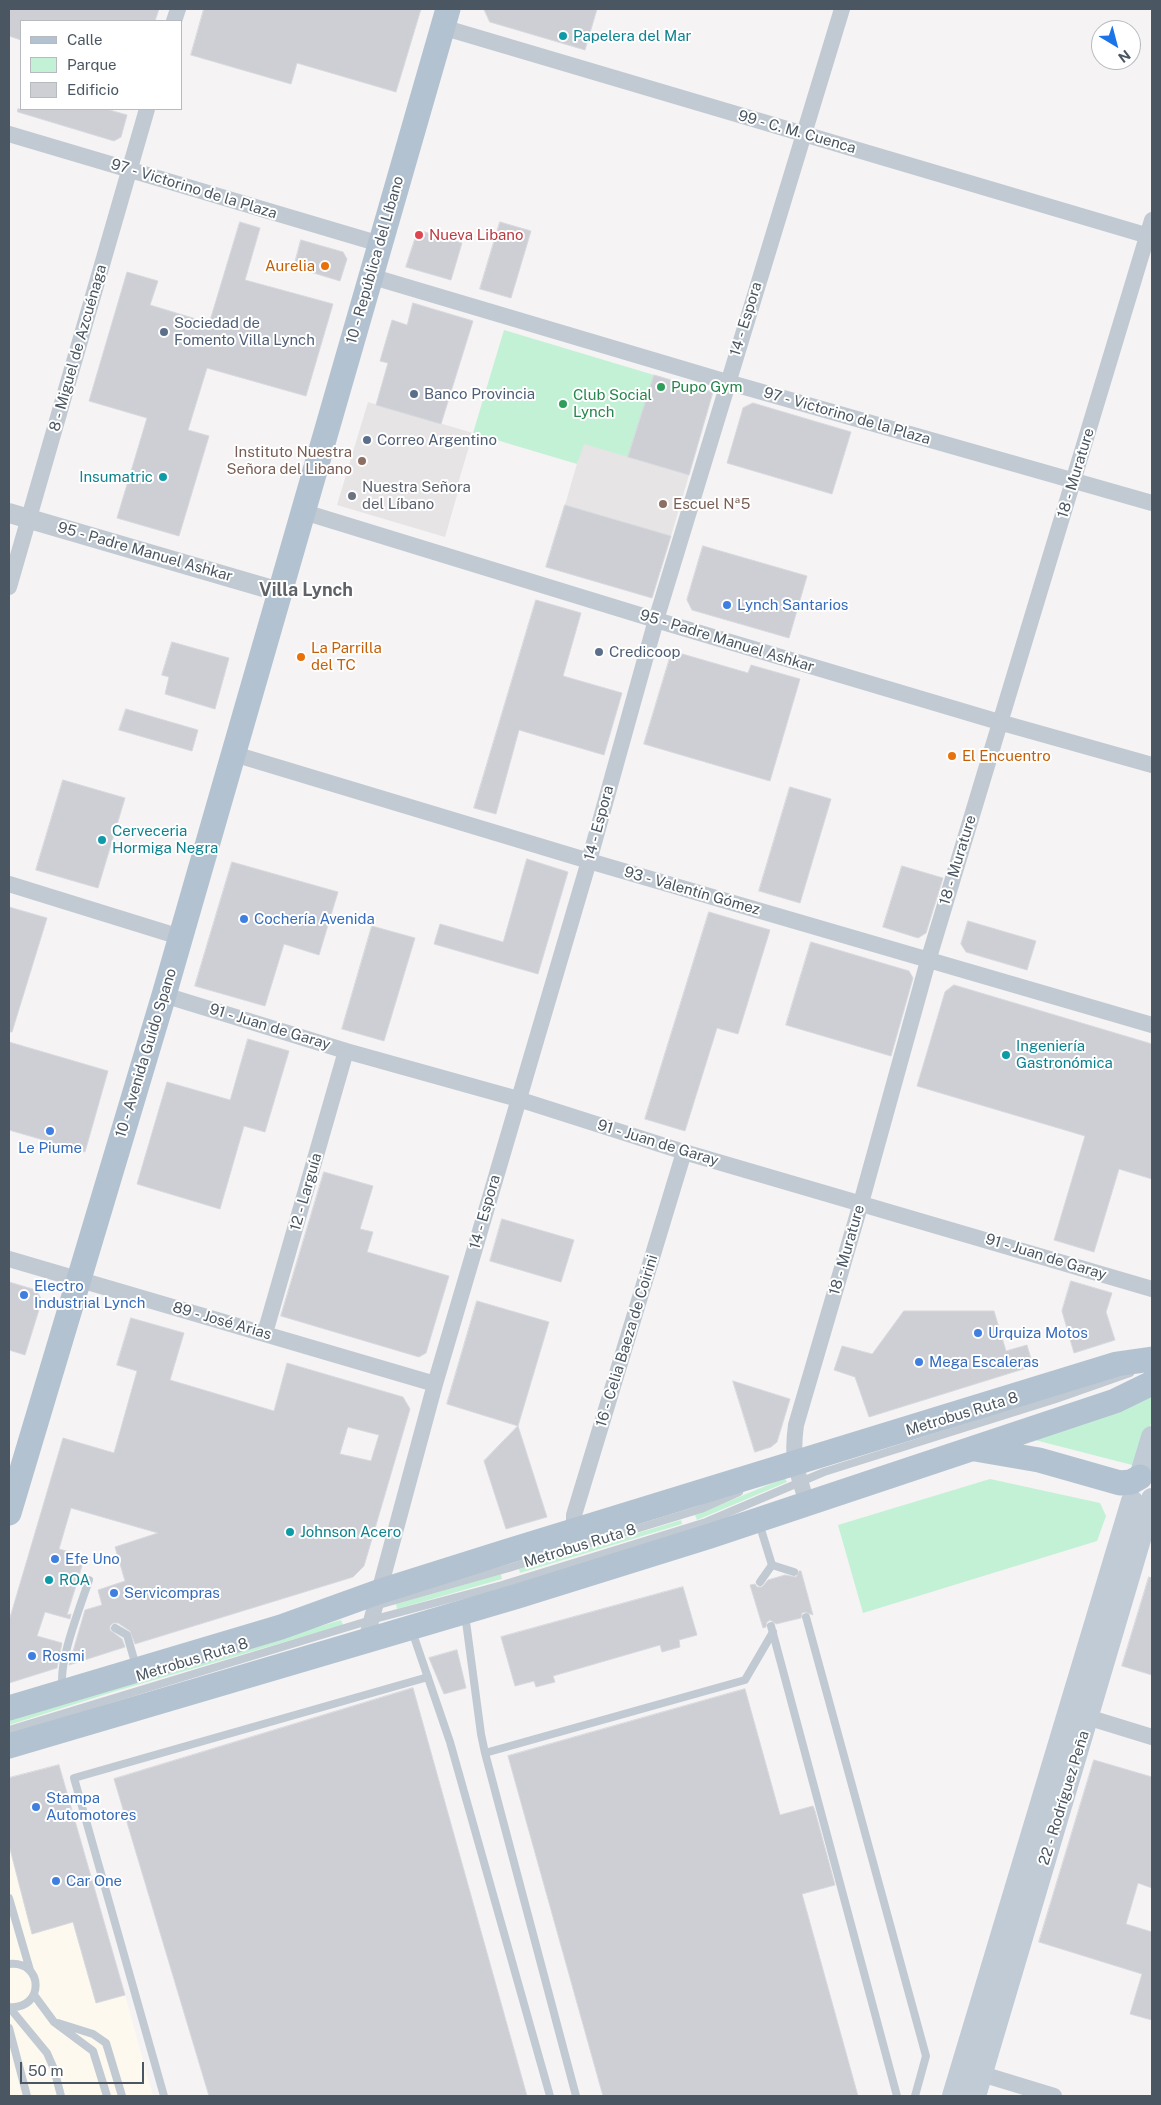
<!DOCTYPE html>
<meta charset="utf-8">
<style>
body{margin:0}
#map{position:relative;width:1161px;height:2105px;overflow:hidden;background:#f5f3f3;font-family:"Public Sans",sans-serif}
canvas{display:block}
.frame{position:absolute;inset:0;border:10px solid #4a5661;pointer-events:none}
.legend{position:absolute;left:20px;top:20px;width:162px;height:90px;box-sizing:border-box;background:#fff;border:1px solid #b7bbc0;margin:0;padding:6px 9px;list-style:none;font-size:15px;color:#4a5661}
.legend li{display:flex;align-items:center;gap:10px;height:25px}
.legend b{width:25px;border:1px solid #b7bbc0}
.north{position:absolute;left:1091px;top:20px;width:50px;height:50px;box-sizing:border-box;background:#fff;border:1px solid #b7bbc0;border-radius:50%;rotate:143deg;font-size:14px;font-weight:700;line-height:20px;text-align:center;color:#4a5661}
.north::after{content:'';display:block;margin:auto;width:18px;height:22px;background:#1a73e8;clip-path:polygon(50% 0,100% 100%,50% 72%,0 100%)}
.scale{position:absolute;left:20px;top:2062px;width:124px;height:22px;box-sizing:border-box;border:2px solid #4a5661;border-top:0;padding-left:6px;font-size:15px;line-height:18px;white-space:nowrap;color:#4a5661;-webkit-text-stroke:4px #fff;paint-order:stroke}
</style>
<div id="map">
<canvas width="1161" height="2105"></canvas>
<div class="frame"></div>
<ul class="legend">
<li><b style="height:6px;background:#b3c2d1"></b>Calle</li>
<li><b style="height:14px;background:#c3f1d5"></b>Parque</li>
<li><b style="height:14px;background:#cdcfd5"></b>Edificio</li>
</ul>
<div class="north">N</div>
<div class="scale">50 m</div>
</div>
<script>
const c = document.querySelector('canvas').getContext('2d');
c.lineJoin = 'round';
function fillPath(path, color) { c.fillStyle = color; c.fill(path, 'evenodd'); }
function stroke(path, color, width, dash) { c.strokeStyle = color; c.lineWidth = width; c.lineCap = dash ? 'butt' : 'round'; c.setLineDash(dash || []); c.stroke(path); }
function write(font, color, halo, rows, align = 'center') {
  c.font = font + ' "Public Sans",sans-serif'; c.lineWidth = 4; c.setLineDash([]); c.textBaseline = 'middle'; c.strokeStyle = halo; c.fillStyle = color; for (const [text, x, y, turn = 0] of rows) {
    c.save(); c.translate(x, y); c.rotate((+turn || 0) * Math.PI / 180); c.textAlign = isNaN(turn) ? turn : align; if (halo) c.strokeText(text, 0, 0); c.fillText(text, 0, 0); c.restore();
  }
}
fillPath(new Path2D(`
 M 59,1765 L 125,1995 L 153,2096 L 9,2096 L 9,1778 Z`), '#fdf9ef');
fillPath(new Path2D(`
 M 368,402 L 473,433 L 457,487 L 459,488 L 445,537 L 337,505 Z
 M 583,443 L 689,475 L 671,536 L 565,505 Z`), '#e6e4e5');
fillPath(new Path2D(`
 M 504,330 L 654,375 L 628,457 L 584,444 L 577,464 L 473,433 Z
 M 1152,1395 L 1152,1421 L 1136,1466 L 1035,1440 Z
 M 785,1478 L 787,1482 L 697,1520 L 695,1515 Z
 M 990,1479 L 1100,1503 L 1106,1516 L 1097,1541 L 863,1613 L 838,1525 Z
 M 681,1520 L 682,1524 L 520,1573 L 519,1569 Z
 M 501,1574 L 502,1579 L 397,1609 L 396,1604 Z
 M 341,1620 L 343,1625 L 116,1691 L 9,1725 L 9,1718 Z`), '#c3f1d5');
const building = new Path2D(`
 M 9,9 L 159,9 L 155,21 L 21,21 L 21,40 L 9,36 Z
 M 204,9 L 421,9 L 396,92 L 297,63 L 291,84 L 191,55 Z
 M 484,9 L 597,9 L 585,50 L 490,22 Z
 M 18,109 L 106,109 L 127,115 L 121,137 L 114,141 L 18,112 Z
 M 240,222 L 260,228 L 245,280 L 333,304 L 306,396 L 207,368 L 188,430 L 209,436 L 179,536 L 117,518 L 147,418 L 89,401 L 127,272 L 158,281 L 150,305 L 209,323 Z
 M 500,222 L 531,231 L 511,298 L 480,289 Z
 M 418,230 L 462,243 L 451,280 L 406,267 Z
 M 301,240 L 343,252 L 347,259 L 340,281 L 294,267 Z
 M 413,303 L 473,321 L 441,424 L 376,405 L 388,363 L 380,361 L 392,320 L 407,325 Z
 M 654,375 L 713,392 L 689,475 L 628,457 Z
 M 753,403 L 851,432 L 832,494 L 727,463 L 743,408 Z
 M 565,505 L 671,536 L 652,598 L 546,567 Z
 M 703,546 L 807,576 L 789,638 L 692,610 L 687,600 Z
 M 536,600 L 581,613 L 563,676 L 622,693 L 604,755 L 519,730 L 496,814 L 474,808 Z
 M 172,642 L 229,658 L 215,709 L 165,694 L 169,677 L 162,675 Z
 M 672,651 L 748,673 L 751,665 L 800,679 L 770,781 L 644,744 Z
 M 126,709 L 198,730 L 192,751 L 119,730 Z
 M 63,780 L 125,798 L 98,888 L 36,870 Z
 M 790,787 L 831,799 L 800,903 L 759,891 Z
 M 527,859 L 568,872 L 538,974 L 434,944 L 440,924 L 503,942 Z
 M 232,862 L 338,892 L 319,955 L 284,944 L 265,1006 L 195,986 Z
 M 902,866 L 943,878 L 926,933 L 918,938 L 883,927 Z
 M 9,907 L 47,918 L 12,1032 L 9,1032 Z
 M 709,912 L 770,930 L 738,1034 L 717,1028 L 685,1131 L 645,1119 Z
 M 968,921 L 1036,941 L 1027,970 L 966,952 L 961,944 Z
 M 372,926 L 415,938 L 384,1041 L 342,1029 Z
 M 811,942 L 909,971 L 913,978 L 891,1056 L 786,1025 Z
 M 954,985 L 1152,1044 L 1152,1179 L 1119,1169 L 1094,1252 L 1054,1240 L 1085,1136 L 917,1086 L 945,992 Z
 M 248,1039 L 289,1051 L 265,1132 L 244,1126 L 220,1209 L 137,1184 L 167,1082 L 230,1100 Z
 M 9,1042 L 108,1071 L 85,1152 L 9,1130 Z
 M 324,1172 L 373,1186 L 360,1229 L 373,1232 L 367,1252 L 449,1276 L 426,1353 L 419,1357 L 281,1316 Z
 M 502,1219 L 574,1240 L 561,1282 L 490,1261 Z
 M 1071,1281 L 1112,1293 L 1106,1312 L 1115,1340 L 1074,1353 L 1062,1311 Z
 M 9,1282 L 36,1290 L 42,1300 L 25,1355 L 9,1350 Z
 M 477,1301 L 549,1322 L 518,1426 L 447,1404 Z
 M 904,1311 L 994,1311 L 1006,1351 L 1027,1345 L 1033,1366 L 869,1417 L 855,1377 L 834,1370 L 842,1346 L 872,1354 Z
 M 131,1318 L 184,1333 L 170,1380 L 274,1411 L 287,1363 L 403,1397 L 410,1409 L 364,1566 L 353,1577 L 135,1644 L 130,1631 L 118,1623 L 113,1623 L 110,1626 L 110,1630 L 122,1639 L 125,1647 L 69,1665 L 85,1610 L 102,1605 L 98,1590 L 125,1581 L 115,1547 L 158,1533 L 71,1508 L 59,1549 L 85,1556 L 67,1615 L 71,1614 L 70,1619 L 45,1612 L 37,1636 L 62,1643 L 57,1668 L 9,1683 L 9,1621 L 63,1438 L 114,1453 L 137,1371 L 117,1365 ZM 348,1427 L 379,1435 L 371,1461 L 340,1454 Z
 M 733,1381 L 790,1399 L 777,1442 L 771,1447 L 755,1452 Z
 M 518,1426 L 547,1517 L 506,1529 L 484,1461 Z
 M 799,1571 L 801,1571 L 813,1615 L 805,1612 L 802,1613 L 801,1618 L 776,1624 L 770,1620 L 767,1622 L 766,1627 L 763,1628 L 750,1585 L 755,1584 L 757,1587 L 762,1587 L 768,1580 L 785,1575 L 796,1577 Z
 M 1149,1577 L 1152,1578 L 1152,1675 L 1122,1666 Z
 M 683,1587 L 697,1635 L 679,1640 L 680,1647 L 662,1652 L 660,1645 L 553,1676 L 555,1682 L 536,1687 L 534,1681 L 515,1686 L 501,1637 Z
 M 457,1650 L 466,1688 L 444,1694 L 429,1658 Z
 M 413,1688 L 527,2096 L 209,2096 L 114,1779 Z
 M 745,1689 L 780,1815 L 813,1806 L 815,1811 L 835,1885 L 802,1894 L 858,2096 L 603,2096 L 508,1756 Z
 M 1094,1760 L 1152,1777 L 1152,1888 L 1138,1883 L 1126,1924 L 1152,1932 L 1152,2020 L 1130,2014 L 1142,1974 L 1039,1942 Z
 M 59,1765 L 125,1995 L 96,2003 L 73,1922 L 32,1934 L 9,1845 L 9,1778 Z`);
fillPath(building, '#cdcfd5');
stroke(building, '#d7d9de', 1);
stroke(new Path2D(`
 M 759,1523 L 772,1565 L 760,1582
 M 772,1565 L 794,1572
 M 375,1606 L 509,1568 L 701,1509 L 739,1492
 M 465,1614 L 481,1734 L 485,1753 L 576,2096
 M 806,1617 L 926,2056 L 915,2096
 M 771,1626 L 897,2096
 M 115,1628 L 127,1635 L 136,1666
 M 412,1631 L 450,1742 L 550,2096
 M 63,1688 C 57,1664 81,1605 89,1580
 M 9,1730 L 371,1620 L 502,1585 L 706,1522 L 824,1472 L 1056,1399 L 1130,1373
 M 485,1753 L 745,1680 L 773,1632
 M 9,1898 L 30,1970
 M 9,1964 C 44,1960 45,2010 9,2007
 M 34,1995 L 54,2022 L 93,2051 L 107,2096
 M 9,2007 L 47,2053 L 54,2069 L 61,2096
 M 58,2023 L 93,2034 L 106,2043 L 122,2096
 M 9,2028 L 27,2096
 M 164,2096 L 74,1778 L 428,1677`), '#c1cad2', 8);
stroke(new Path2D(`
 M 174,21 L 178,9
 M 442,27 L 1152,237
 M 9,134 L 380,244
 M 370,276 L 727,382 L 1152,503
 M 304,512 L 656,620 L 999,722 L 1152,765
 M 9,587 L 147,109
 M 234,754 L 589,861 L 1152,1025
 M 9,884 L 180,937
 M 164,995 L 346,1051 L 518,1099 L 684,1152 L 1152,1289
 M 9,1259 L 435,1384
 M 265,1333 L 346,1051
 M 807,1503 C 797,1470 791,1461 796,1425 L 861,1203 L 928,961 L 1152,220
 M 574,1531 L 574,1515 L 684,1152
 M 366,1640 L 435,1384 L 589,861 L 656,620 L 842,9
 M 1087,1717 L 1152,1737
 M 972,2071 L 1054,2096`), '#c1cad2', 16);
stroke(new Path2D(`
 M 9,513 L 280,592`), '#c1cad2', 20);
stroke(new Path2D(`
 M 1140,1477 L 1152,1437
 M 953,2096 L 1132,1501
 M 975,2096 L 1152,1499`), '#c1cbd6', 22);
stroke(new Path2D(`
 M 975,1449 L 1039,1460 L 1120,1483 L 1131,1482 L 1140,1477
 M 9,1513 L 164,995 L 448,9
 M 9,1708 L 281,1627 L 378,1592 L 505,1552 L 1117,1364 L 1152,1359
 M 9,1746 L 518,1596 L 710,1536 L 1115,1401 L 1152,1383`), '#b3c2d1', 25);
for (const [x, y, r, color] of [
 [563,36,5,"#0f9aa8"],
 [419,235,5,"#e0444e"],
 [325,266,5,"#e8710a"],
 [164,332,5,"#5c6f8a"],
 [661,387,5,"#2e9e5b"],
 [414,394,5,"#5c6f8a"],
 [563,404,5,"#2e9e5b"],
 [367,440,5,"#5c6f8a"],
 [362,461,5,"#8d6e63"],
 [163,477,5,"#0f9aa8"],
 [352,496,5,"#6b7280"],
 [663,504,5,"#8d6e63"],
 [727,605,5,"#3f7fe0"],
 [599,652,5,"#5c6f8a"],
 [301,657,5,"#e8710a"],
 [952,756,5,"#e8710a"],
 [102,840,5,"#0f9aa8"],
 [244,919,5,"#3f7fe0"],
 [1006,1055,5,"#0f9aa8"],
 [50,1131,5,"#3f7fe0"],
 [24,1295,5,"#3f7fe0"],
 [978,1333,5,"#3f7fe0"],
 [919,1362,5,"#3f7fe0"],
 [290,1532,5,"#0f9aa8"],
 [55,1559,5,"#3f7fe0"],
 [49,1580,5,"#0f9aa8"],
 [114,1593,5,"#3f7fe0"],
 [32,1656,5,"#3f7fe0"],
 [36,1807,5,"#3f7fe0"],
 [56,1881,5,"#3f7fe0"]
]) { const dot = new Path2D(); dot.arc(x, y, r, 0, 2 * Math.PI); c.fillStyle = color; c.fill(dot); stroke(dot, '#fff', 2); }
write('15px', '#0d838f', '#fff', [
 ["Papelera del Mar",573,36],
 ["Insumatric",153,477,"right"],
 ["Cerveceria",112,831],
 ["Hormiga Negra",112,848],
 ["Ingeniería",1016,1046],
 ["Gastronómica",1016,1063],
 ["Johnson Acero",300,1532],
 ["ROA",59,1580]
], 'left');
write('15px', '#4a5661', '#fff', [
 ["99 - C. M. Cuenca",797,132,16],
 ["97 - Victorino de la Plaza",194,189,17],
 ["10 - República del Líbano",375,260,-74],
 ["14 - Espora",746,319,-73],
 ["8 - Miguel de Azcuénaga",78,348,-74],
 ["97 - Victorino de la Plaza",847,416,16],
 ["18 - Murature",1076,473,-73],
 ["95 - Padre Manuel Ashkar",145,552,16],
 ["95 - Padre Manuel Ashkar",727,641,17],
 ["14 - Espora",599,823,-75],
 ["18 - Murature",958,860,-73],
 ["93 - Valentín Gómez",692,891,16],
 ["91 - Juan de Garay",270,1027,17],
 ["10 - Avenida Guido Spano",146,1053,-73],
 ["91 - Juan de Garay",658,1143,17],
 ["12 - Larguía",306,1192,-74],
 ["14 - Espora",485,1212,-74],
 ["18 - Murature",847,1250,-74],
 ["91 - Juan de Garay",1046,1257,17],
 ["89 - José Arias",222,1321,16],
 ["16 - Celia Baeza de Coirini",627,1341,-73],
 ["Metrobus Ruta 8",962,1414,-17],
 ["Metrobus Ruta 8",580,1546,-17],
 ["Metrobus Ruta 8",192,1660,-17],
 ["22 - Rodríguez Peña",1064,1798,-73]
]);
write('15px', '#be3a42', '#fff', [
 ["Nueva Libano",429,235]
], 'left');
write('15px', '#c56008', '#fff', [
 ["Aurelia",315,266,"right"],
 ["La Parrilla",311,648],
 ["del TC",311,665],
 ["El Encuentro",962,756]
], 'left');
write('15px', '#4e5e75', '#fff', [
 ["Sociedad de",174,323],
 ["Fomento Villa Lynch",174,340],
 ["Banco Provincia",424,394],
 ["Correo Argentino",377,440],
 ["Credicoop",609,652]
], 'left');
write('15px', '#27864d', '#fff', [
 ["Pupo Gym",671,387],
 ["Club Social",573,395],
 ["Lynch",573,412]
], 'left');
write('15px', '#785e54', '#fff', [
 ["Instituto Nuestra",352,452],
 ["Señora del Libano",352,469],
 ["Escuel Nª5",673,504,"left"]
], 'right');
write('15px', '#5b616d', '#fff', [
 ["Nuestra Señora",362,487],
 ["del Líbano",362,504]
], 'left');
write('15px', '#366cbe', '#fff', [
 ["Lynch Santarios",737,605],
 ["Cochería Avenida",254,919],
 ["Le Piume",50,1148,"center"],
 ["Electro",34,1286],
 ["Industrial Lynch",34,1303],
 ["Urquiza Motos",988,1333],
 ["Mega Escaleras",929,1362],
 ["Efe Uno",65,1559],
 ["Servicompras",124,1593],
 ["Rosmi",42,1656],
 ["Stampa",46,1798],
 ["Automotores",46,1815],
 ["Car One",66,1881]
], 'left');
write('bold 18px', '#5f6368', '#fff', [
 ["Villa Lynch",306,590]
]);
</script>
